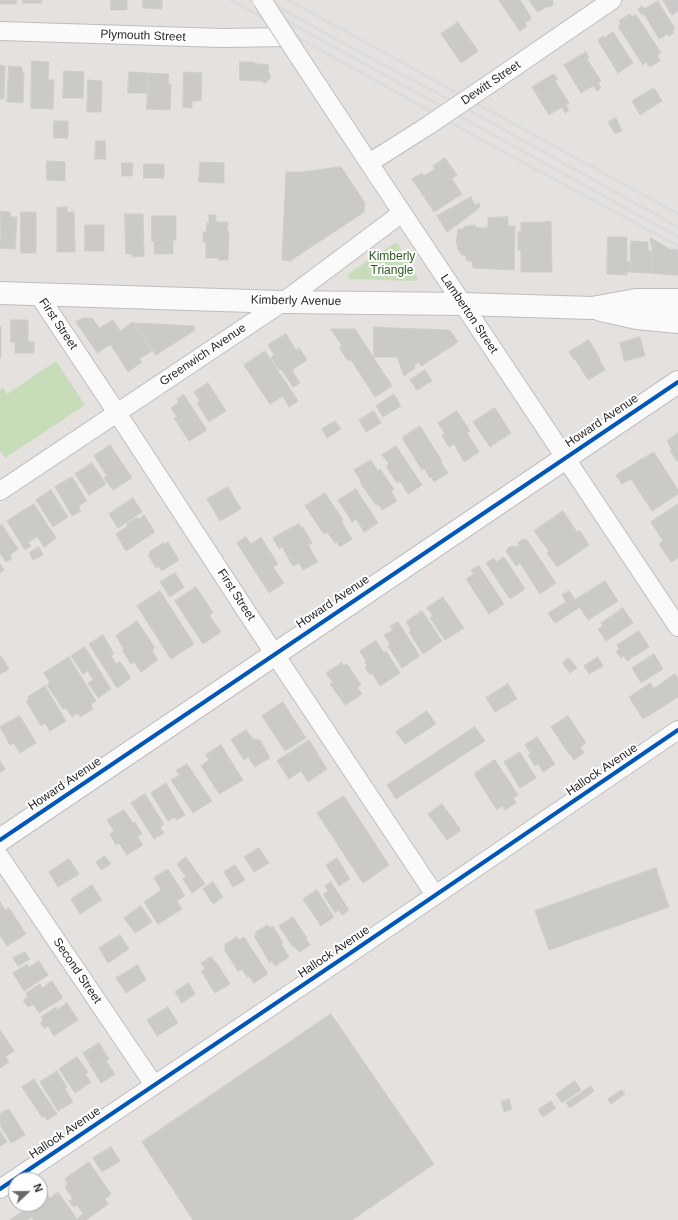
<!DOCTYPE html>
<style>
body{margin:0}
#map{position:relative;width:678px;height:1220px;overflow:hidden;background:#e4e1de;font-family:Helvetica,sans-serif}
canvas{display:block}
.north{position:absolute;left:8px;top:1172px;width:40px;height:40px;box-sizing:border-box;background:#fff;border:1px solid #a9a9a9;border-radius:50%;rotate:68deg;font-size:11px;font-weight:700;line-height:16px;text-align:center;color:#272727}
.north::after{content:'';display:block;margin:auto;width:14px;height:18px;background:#696867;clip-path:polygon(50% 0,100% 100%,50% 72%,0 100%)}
</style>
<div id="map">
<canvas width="678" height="1220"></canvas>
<div class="north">N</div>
</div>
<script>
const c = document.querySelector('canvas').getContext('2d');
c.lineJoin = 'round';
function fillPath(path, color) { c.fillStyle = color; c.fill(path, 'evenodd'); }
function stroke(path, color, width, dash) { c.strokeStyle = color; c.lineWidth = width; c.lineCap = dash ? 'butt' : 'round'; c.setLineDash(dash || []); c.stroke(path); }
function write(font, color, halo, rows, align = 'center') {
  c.font = font + ' Helvetica,sans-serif'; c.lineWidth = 4; c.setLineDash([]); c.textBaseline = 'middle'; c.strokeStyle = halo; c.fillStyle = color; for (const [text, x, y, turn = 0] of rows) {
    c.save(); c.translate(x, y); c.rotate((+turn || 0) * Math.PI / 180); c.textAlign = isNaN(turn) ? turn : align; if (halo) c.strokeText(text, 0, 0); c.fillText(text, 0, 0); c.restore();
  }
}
fillPath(new Path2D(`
 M 395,243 L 396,243 L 398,244 L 418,279 L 415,281 L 349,279 L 348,274 Z
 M 56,361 L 85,405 L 5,458 L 0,450 L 0,390 L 3,388 L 7,394 Z`), '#c7ddba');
const building = new Path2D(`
 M 0,0 L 17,0 L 16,4 L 0,4 Z
 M 23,0 L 42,0 L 42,3 L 23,3 Z
 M 111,0 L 127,0 L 127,10 L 111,10 Z
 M 143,0 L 162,0 L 162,9 L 143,8 Z
 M 499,0 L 520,0 L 531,17 L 530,20 L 527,22 L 524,22 L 527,26 L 520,31 Z
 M 529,0 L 552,0 L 553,1 L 553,5 L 549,7 L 546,7 L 538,12 Z
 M 663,0 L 678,0 L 678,11 L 672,15 Z
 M 658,1 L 675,29 L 672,31 L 674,33 L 669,36 L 668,34 L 659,39 L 644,14 L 642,15 L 638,9 L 642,6 L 644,9 L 648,7 Z
 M 630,14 L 632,17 L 634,15 L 637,16 L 661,53 L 657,55 L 660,61 L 650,67 L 646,62 L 643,65 L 619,28 L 619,25 L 621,24 L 619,21 Z
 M 458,22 L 478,51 L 461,63 L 441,34 Z
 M 613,32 L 633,63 L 618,73 L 598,41 L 599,39 L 604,36 L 605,37 Z
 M 586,52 L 589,58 L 587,59 L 601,81 L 598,83 L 601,88 L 597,91 L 593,86 L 581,93 L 564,65 Z
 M 32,61 L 49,62 L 48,80 L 54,80 L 53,109 L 31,108 Z
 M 240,62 L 253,62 L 257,64 L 269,65 L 268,72 L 270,74 L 270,79 L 265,83 L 262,81 L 240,80 Z
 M 0,65 L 5,66 L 4,99 L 0,99 Z
 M 9,66 L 22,67 L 22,73 L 24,73 L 23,103 L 7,102 Z
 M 64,71 L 84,72 L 83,98 L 63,98 Z
 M 129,72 L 148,73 L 148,93 L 128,93 Z
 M 184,72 L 202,73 L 201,101 L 192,101 L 192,108 L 183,107 Z
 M 148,73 L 169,74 L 168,84 L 171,84 L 170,110 L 147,109 Z
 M 554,74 L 558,79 L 555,81 L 569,103 L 566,105 L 569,110 L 565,113 L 562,107 L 549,115 L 532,87 Z
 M 88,80 L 102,81 L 101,112 L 87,112 Z
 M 654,88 L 662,101 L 640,115 L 632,101 Z
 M 616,118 L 622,131 L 615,134 L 608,122 Z
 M 54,121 L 68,121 L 68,138 L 54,138 Z
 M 96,141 L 105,141 L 106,159 L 95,159 Z
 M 445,158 L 457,175 L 424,197 L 412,179 L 422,173 L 424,176 L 435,169 L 433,166 Z
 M 47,161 L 65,162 L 65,181 L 47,180 Z
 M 200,162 L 224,163 L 224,183 L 199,182 Z
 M 122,163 L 133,163 L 132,176 L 122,176 Z
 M 144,164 L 164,164 L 164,178 L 144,178 Z
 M 341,167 L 365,203 L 364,212 L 290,261 L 282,260 L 286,172 L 302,172 Z
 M 452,179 L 462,194 L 434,212 L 424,197 Z
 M 471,197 L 475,205 L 479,203 L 480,207 L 477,209 L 477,210 L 447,232 L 437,216 Z
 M 67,207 L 67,212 L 74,212 L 75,252 L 57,252 L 57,208 Z
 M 1,211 L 10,212 L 10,217 L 17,217 L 15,249 L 0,248 Z
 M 21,212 L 36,212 L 36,253 L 21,253 Z
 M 125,214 L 143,214 L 144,256 L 132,257 L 132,254 L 126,254 Z
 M 209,215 L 216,215 L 216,222 L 228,222 L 227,232 L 229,231 L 228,260 L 219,260 L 219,258 L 206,258 L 206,242 L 203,242 L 203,232 L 206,232 L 207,223 L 209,223 Z
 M 152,216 L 176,216 L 176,240 L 173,240 L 173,254 L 154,254 L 154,241 L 152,241 Z
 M 508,217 L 508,226 L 515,226 L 514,270 L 473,268 L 472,261 L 481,262 L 482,228 L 488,228 L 488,218 Z
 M 551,222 L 552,272 L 521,272 L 521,250 L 518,250 L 518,232 L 521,232 L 521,223 Z
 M 85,225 L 104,225 L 104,251 L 85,251 Z
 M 475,225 L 475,227 L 482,228 L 481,262 L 467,261 L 465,255 L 462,255 L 457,248 L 458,246 L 456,244 L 458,229 L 463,229 L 464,227 Z
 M 608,237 L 627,237 L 627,262 L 630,262 L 630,272 L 627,272 L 627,275 L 607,274 Z
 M 651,238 L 671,250 L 670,275 L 651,273 L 652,248 L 650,240 Z
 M 631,241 L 648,242 L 648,251 L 651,251 L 651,273 L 630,272 Z
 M 676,249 L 678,250 L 678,275 L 670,275 L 671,250 Z
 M 83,318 L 92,318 L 111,344 L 97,353 L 76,322 Z
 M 11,320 L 28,320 L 28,342 L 34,342 L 34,353 L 15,353 L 15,342 L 11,342 Z
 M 113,320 L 132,348 L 118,356 L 100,328 Z
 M 133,322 L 152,351 L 139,359 L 142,362 L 128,372 L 118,356 L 132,348 L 121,331 Z
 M 134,323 L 194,326 L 195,330 L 156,355 Z
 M 0,327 L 1,327 L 1,358 L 0,358 Z
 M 374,327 L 393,328 L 392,357 L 374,357 Z
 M 393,328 L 450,330 L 458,342 L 421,366 L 419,362 L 414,365 L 415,368 L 404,376 L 397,357 L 392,357 Z
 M 331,329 L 355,329 L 392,386 L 375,397 L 351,360 L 348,361 L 339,347 L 342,346 Z
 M 286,334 L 296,350 L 299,348 L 307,360 L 292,370 L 300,383 L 293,387 L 281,369 L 279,370 L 271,358 L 274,355 L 268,345 Z
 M 640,337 L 645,356 L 624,361 L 620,343 Z
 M 589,340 L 600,359 L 599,359 L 605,370 L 588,380 L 575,359 L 574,360 L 569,352 Z
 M 265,351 L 298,401 L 289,407 L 283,396 L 270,404 L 244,365 Z
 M 425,370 L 432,381 L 417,390 L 410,380 Z
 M 208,383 L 226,411 L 209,422 L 197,403 L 200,401 L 194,392 Z
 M 394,394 L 401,406 L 383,417 L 376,406 Z
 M 184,395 L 207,430 L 189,441 L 174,418 L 177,417 L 171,408 L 179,402 L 177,399 Z
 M 495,408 L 511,433 L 490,447 L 473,422 Z
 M 374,411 L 381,423 L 366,432 L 359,420 Z
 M 457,411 L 470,431 L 467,433 L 479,452 L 464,462 L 454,444 L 449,447 L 442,436 L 445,434 L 438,423 Z
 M 335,421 L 341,429 L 327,438 L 322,429 Z
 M 420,426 L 442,461 L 440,461 L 448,473 L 434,482 L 431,477 L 430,478 L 424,468 L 422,470 L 402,438 Z
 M 678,433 L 678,461 L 677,461 L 670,451 L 672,450 L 667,441 Z
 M 110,445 L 132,478 L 113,490 L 104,478 L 107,476 L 94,456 Z
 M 396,446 L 422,485 L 408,494 L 400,481 L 397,483 L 386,466 L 389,464 L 382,455 Z
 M 654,452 L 678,490 L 678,494 L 652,511 L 631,479 L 622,484 L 616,475 Z
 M 371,460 L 378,471 L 380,469 L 394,489 L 391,491 L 397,501 L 382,510 L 379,505 L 375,504 L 360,482 L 361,481 L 354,470 Z
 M 92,463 L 106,484 L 89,495 L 75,474 Z
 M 72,477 L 87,501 L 78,506 L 81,511 L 72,516 L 55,487 Z
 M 228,487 L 241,509 L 220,521 L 207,499 Z
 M 356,489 L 378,523 L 364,532 L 356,519 L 352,522 L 338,500 Z
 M 51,490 L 68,517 L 53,527 L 36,500 Z
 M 325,493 L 343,520 L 341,521 L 352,539 L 340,547 L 337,542 L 335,543 L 327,532 L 324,534 L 305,506 Z
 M 133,498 L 142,512 L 118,528 L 109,514 Z
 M 34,504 L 56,538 L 44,547 L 21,512 Z
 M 678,504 L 678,558 L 671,562 L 659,544 L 663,541 L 651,522 Z
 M 563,511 L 577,532 L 580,531 L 589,545 L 557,567 L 547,553 L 549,551 L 534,531 Z
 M 21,512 L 37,537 L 28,542 L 31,546 L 25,550 L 7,521 Z
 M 144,515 L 155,532 L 126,551 L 116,534 L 128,526 L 126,524 L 138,517 L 139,519 Z
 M 299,524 L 301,528 L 303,527 L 312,543 L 308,545 L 318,562 L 303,570 L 299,563 L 293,566 L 282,547 L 279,549 L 273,538 Z
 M 2,525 L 18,549 L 10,555 L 12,559 L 6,562 L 0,553 L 0,526 Z
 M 246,537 L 251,544 L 261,537 L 278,564 L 273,567 L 284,583 L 269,593 L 237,543 Z
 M 523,539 L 527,540 L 556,583 L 540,594 L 520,563 L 516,566 L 506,551 L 508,548 L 511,546 L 517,547 L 519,545 L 518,543 L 520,541 Z
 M 168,542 L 179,560 L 162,571 L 159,566 L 156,568 L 148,555 L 151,553 L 149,552 L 163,543 L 164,544 Z
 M 39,547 L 43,555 L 33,560 L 29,553 Z
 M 504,557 L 525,589 L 510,599 L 486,563 L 494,558 L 496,562 Z
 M 0,564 L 4,570 L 0,573 Z
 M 479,566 L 504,604 L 489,614 L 466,579 L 474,574 L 471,570 Z
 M 175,573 L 184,587 L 170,597 L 160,582 Z
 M 605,581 L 618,601 L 588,620 L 575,600 Z
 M 196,587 L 213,613 L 209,615 L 221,632 L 203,644 L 175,601 Z
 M 160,591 L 194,644 L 171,659 L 137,606 Z
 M 569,591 L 580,607 L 555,623 L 548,613 L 566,602 L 562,595 Z
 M 443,597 L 464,628 L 445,640 L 430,618 L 433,616 L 427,608 Z
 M 623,608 L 633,623 L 606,641 L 598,629 L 603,626 L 601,623 Z
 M 422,611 L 442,641 L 423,654 L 409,632 L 411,630 L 406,622 Z
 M 137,621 L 155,648 L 152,650 L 158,660 L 141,672 L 134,662 L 131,664 L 122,650 L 124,649 L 116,636 Z
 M 398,622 L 420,656 L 402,668 L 388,646 L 390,644 L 384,635 L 393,630 L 390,627 Z
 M 639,631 L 649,647 L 627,661 L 624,656 L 621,658 L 616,651 L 619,649 L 617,645 Z
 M 103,635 L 114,654 L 111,656 L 116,664 L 120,662 L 131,678 L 117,688 L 89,644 Z
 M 376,641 L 384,653 L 386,651 L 400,673 L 380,686 L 372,673 L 370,675 L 365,668 L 367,666 L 365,662 L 366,661 L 360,651 Z
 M 85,647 L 111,689 L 98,698 L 88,683 L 93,680 L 88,671 L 83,674 L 71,656 Z
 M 654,654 L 663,669 L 641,683 L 632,668 Z
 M 1,656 L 9,669 L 0,674 L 0,657 Z
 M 69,657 L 96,701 L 91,704 L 93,709 L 80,717 L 77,713 L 72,717 L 66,708 L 63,709 L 47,685 L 50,683 L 44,673 Z
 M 598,657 L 603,666 L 589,674 L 584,666 Z
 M 569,658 L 577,668 L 570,673 L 563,664 L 563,662 Z
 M 342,663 L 344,666 L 347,664 L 361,685 L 357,687 L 362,694 L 345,705 L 330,684 L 333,683 L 326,673 Z
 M 675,674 L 678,678 L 678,697 L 643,719 L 629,697 L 650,683 L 654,688 Z
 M 508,684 L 517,699 L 495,712 L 486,698 Z
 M 45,686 L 66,721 L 50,731 L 45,723 L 41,726 L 26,701 L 29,699 L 28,697 Z
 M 283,702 L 306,738 L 285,751 L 262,716 Z
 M 427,711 L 436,724 L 405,744 L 396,732 Z
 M 20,716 L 36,743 L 20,753 L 14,743 L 10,745 L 0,727 Z
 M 568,716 L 586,743 L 580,747 L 584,753 L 574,760 L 570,754 L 569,754 L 551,727 Z
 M 475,727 L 485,741 L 396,799 L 387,785 Z
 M 246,730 L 253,739 L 260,740 L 270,758 L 255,767 L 248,757 L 244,760 L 231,740 Z
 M 537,737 L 555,764 L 543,772 L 538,764 L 535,766 L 528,755 L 531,754 L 525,745 Z
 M 309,740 L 327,769 L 308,782 L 301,771 L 289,779 L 277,761 Z
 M 221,745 L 243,780 L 219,794 L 201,766 L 209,760 L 206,755 Z
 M 520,752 L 536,778 L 520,788 L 504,762 Z
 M 495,760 L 518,795 L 513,798 L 516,803 L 505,810 L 502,806 L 497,810 L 474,774 Z
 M 0,761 L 5,769 L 0,773 Z
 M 187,764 L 212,801 L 193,813 L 171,780 L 180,775 L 176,771 Z
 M 166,783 L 185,815 L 177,820 L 174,817 L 168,821 L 151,793 Z
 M 145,794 L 164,824 L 160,827 L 164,833 L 154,839 L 131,803 Z
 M 344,796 L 389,865 L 363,883 L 317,813 Z
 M 442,804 L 461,830 L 447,840 L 428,814 Z
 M 124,810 L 133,823 L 135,822 L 142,834 L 137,836 L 143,845 L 127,855 L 119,843 L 116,845 L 110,834 L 114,831 L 107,820 Z
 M 259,848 L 269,863 L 254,872 L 244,857 Z
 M 105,856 L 111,864 L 101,870 L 96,862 Z
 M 186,857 L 205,884 L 192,893 L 183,879 L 186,877 L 177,864 Z
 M 337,858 L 350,879 L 339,886 L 326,865 Z
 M 69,859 L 79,874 L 58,887 L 49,872 Z
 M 235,865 L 245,880 L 233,887 L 224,872 Z
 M 656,868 L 669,907 L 549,950 L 535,911 Z
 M 168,869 L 185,896 L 177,901 L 182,909 L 158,924 L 144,902 L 161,890 L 154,878 Z
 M 213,882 L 223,897 L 213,904 L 203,889 Z
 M 331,882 L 349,910 L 342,915 L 339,910 L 335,913 L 323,894 L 328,891 L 325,886 Z
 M 92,885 L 102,900 L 80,914 L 71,899 Z
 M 317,890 L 334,917 L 321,926 L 303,899 Z
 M 0,902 L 5,910 L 9,908 L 26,934 L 7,946 L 0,935 Z
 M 141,906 L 152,922 L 135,933 L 124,918 Z
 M 293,917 L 307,938 L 306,939 L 310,945 L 299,952 L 294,946 L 293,947 L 279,926 Z
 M 268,925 L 270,928 L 273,926 L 283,943 L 281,944 L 289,957 L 275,966 L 272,961 L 270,963 L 254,936 L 257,934 L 256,932 Z
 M 120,935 L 129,949 L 108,963 L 99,948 Z
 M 237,937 L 239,940 L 244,937 L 268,974 L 254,983 L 249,976 L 247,977 L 242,969 L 238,971 L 224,949 L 226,948 L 224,945 Z
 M 25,952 L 30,959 L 18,966 L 13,958 Z
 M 211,957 L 215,962 L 216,962 L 230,984 L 215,993 L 201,971 L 205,969 L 201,963 Z
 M 39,961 L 48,975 L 24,991 L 13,973 L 27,964 L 29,967 Z
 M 138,965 L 146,980 L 126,993 L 116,978 Z
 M 52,981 L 63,998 L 39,1013 L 33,1004 L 28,1007 L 23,1000 L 28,997 L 26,993 L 40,984 L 42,988 Z
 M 189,983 L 195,994 L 182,1003 L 175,992 Z
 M 67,1003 L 78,1020 L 54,1036 L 48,1026 L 44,1028 L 40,1023 L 43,1021 L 41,1017 L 56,1007 L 57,1010 Z
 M 168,1007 L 178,1023 L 157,1036 L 147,1020 Z
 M 331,1014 L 434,1164 L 352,1220 L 193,1220 L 142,1142 Z
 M 0,1030 L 14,1051 L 5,1057 L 9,1062 L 0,1068 Z
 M 99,1043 L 109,1059 L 106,1061 L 115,1074 L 101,1083 L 83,1053 Z
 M 77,1057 L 88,1072 L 85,1074 L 91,1082 L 75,1093 L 59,1069 Z
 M 57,1071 L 67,1087 L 65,1089 L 73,1102 L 58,1111 L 40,1082 Z
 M 34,1079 L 57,1114 L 47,1120 L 44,1116 L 42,1117 L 22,1087 Z
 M 575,1081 L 581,1090 L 562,1103 L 556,1094 Z
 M 591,1086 L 594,1091 L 570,1108 L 566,1103 Z
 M 622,1090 L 625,1094 L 611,1104 L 608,1099 Z
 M 509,1099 L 512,1109 L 504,1112 L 501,1102 Z
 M 551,1101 L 556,1108 L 543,1117 L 538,1110 Z
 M 9,1109 L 25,1135 L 11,1143 L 0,1125 L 0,1114 Z
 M 0,1131 L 7,1142 L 0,1146 Z
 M 111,1147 L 120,1161 L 102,1172 L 93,1158 Z
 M 89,1162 L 111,1194 L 105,1199 L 108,1204 L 86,1220 L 34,1220 L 32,1217 L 27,1220 L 10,1220 L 33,1204 L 40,1204 L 40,1199 L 47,1194 L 50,1198 L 58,1192 L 77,1219 L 83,1214 L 77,1205 L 73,1207 L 69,1201 L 73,1199 L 65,1187 L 68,1184 L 65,1179 Z`);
fillPath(building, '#cccac7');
stroke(building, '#cfcdca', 1);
const street = new Path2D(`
 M 0,31 L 223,38 L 286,37
 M 297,54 L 369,163 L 678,627
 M 491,83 L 612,0
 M 369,163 L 426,127
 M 38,294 L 127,428 L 252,620 L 435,895
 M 0,491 L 283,302 L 402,213
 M 0,857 L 154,1085
 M 0,1189 L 346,956 L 678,730`);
const secondary = new Path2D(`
 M 0,293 L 283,302 L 463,304 L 592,308 L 636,300 L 678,300
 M 601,310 L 637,318 L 678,322
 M 0,840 L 678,382`);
stroke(street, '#bebdbf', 20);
stroke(secondary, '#bebdbf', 24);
stroke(street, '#fbfafa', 18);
stroke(secondary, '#fbfafa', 22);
stroke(new Path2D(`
 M 231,0 L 502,151 L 678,246
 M 249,0 L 678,237
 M 265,0 L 367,56 L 456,103 L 678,227
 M 288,0 L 678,214`), '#dcdcdd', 3);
const streetBridge = new Path2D(`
 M 262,0 L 297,54
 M 426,127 L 491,83`);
stroke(streetBridge, '#bebdbf', 20, []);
stroke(streetBridge, '#fbfafa', 18);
stroke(new Path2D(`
 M 0,840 L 678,382
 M 0,1189 L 346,956 L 678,730`), '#0057b8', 4);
write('12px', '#272727', '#fff', [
 ["Plymouth Street",143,36,2],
 ["Dewitt Street",491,83,-34],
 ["Kimberly Avenue",296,301,1],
 ["Lamberton Street",469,314,56],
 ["First Street",58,324,56],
 ["Greenwich Avenue",203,355,-34],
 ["Howard Avenue",602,421,-34],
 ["First Street",236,595,57],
 ["Howard Avenue",333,602,-34],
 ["Hallock Avenue",602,770,-34],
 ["Howard Avenue",65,784,-34],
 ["Hallock Avenue",334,952,-34],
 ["Second Street",77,971,56],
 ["Hallock Avenue",65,1133,-34]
]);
write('12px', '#2b5a21', '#fff', [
 ["Kimberly",392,257],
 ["Triangle",392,271]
]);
</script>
